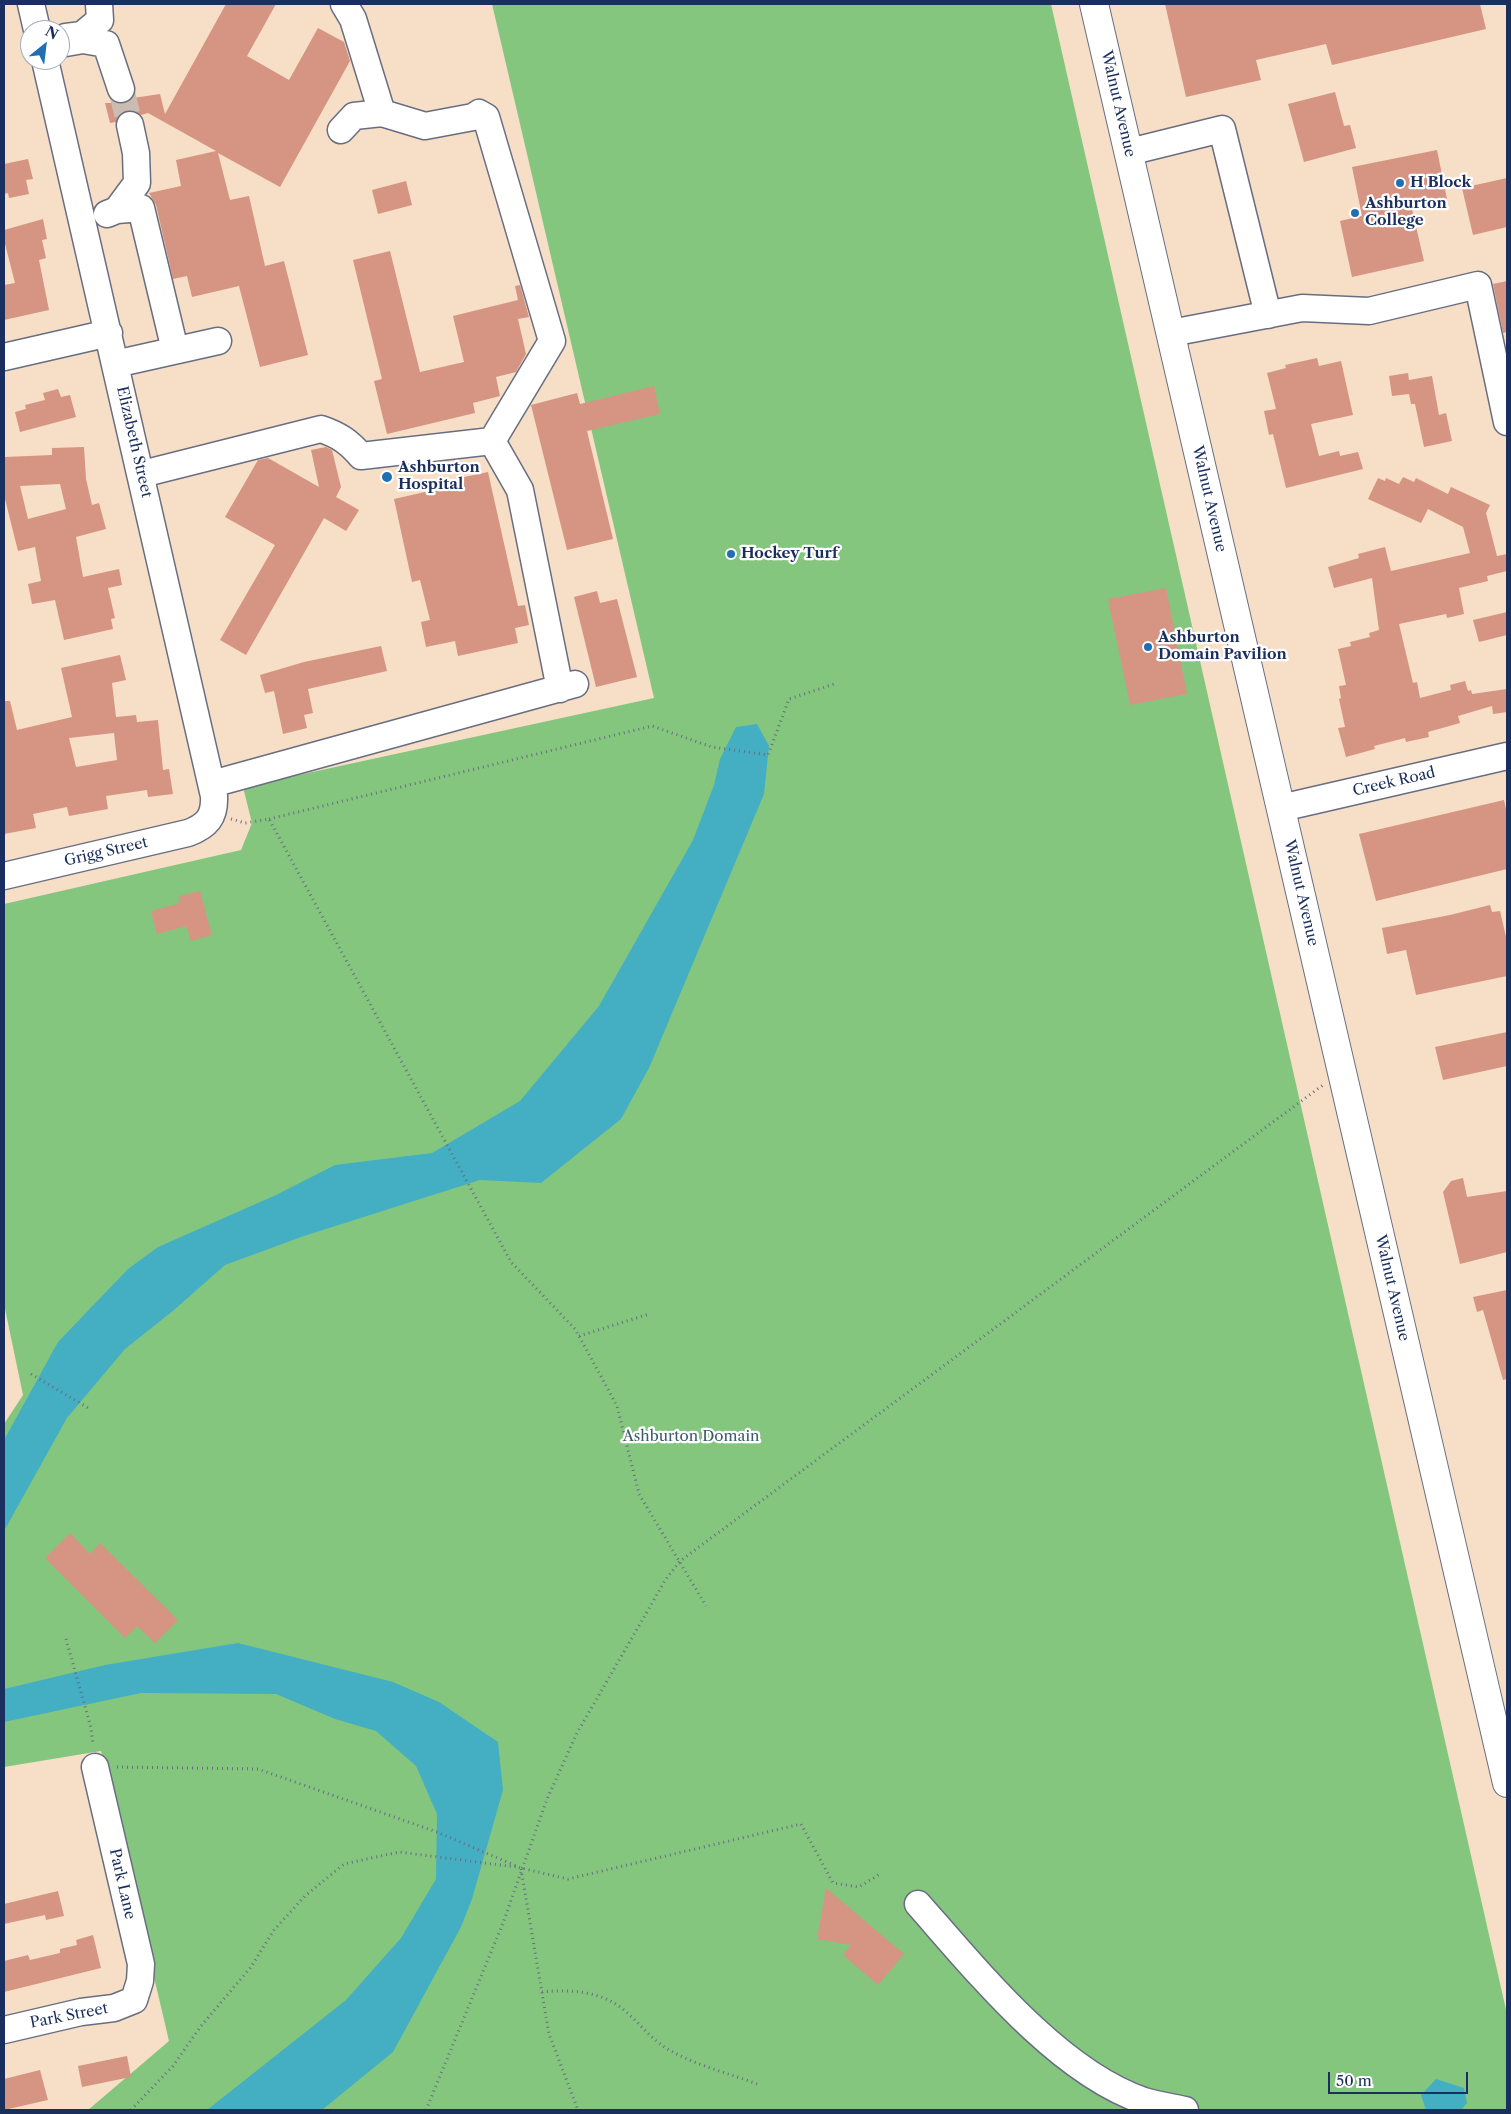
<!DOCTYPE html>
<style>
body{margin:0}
#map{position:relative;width:1511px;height:2114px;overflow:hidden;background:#f6dfc6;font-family:"Libre Caslon Text",serif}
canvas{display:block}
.frame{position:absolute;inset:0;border:5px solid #1b2f5e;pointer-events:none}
.north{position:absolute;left:20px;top:20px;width:50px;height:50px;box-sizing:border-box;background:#fff;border:1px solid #a4acbf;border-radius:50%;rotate:29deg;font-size:14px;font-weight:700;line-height:20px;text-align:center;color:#1b2f5e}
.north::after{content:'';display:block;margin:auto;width:18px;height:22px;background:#1f6fb2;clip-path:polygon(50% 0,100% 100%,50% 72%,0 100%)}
.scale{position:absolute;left:1328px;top:2072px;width:140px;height:22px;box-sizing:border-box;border:2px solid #1b2f5e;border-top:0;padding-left:6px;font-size:15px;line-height:18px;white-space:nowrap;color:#1b2f5e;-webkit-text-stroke:4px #fff;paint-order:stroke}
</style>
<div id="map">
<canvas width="1511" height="2114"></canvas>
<div class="frame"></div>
<div class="north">N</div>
<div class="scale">50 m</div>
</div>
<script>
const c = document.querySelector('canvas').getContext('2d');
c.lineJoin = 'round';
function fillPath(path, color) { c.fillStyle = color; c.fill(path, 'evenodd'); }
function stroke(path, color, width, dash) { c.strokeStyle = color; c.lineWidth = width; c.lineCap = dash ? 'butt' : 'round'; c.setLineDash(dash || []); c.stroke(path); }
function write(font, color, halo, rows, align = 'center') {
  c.font = font + ' "Libre Caslon Text",serif'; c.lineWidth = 4.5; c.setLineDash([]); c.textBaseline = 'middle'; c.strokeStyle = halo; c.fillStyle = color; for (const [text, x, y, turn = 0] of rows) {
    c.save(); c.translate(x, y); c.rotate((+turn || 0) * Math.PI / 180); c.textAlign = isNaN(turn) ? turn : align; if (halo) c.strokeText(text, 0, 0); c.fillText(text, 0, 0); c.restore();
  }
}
fillPath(new Path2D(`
 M 492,4 L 1051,4 L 1507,2014 L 1507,2110 L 88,2110 L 169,2041 L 101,1751 L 4,1767 L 4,1424 L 23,1395 L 4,1304 L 4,904 L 241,850 L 252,823 L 243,787 L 654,698 Z`), '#85c67f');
fillPath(new Path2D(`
 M 757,724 L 769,746 L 764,794 L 649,1068 L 621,1119 L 541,1183 L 480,1180 L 304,1236 L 225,1265 L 174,1310 L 125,1349 L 67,1418 L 4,1531 L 4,1440 L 58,1342 L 128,1269 L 158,1247 L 276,1195 L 335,1165 L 432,1153 L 520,1101 L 599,1006 L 693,840 L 714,785 L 720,759 L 736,727 Z
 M 238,1643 L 393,1682 L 439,1702 L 498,1742 L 503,1790 L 472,1899 L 461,1927 L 393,2052 L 322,2110 L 207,2110 L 346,2000 L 401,1938 L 436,1879 L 437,1814 L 416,1766 L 376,1731 L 335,1719 L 276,1694 L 141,1693 L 4,1722 L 4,1689 L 105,1665 Z
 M 1436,2079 L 1464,2088 L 1467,2103 L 1461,2110 L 1426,2110 L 1421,2095 Z`), '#44afc2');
fillPath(new Path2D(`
 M 226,4 L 276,4 L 247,56 L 289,80 L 318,28 L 344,42 L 350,61 L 280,187 L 218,153 L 230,200 L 249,196 L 265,266 L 284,261 L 308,355 L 260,367 L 239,286 L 192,297 L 187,276 L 173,279 L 156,205 L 149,193 L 181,186 L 176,160 L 216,151 L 148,113 L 141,115 L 134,111 L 126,110 L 120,114 L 116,122 L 110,123 L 105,103 L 125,103 L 133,98 L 160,94 L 165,114 Z
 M 1165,4 L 1480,4 L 1486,29 L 1332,65 L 1326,44 L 1256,60 L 1261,80 L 1186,97 Z
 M 1335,92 L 1344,126 L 1350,125 L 1356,148 L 1304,162 L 1288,104 Z
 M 1437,150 L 1447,199 L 1411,205 L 1424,261 L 1352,277 L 1340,221 L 1362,216 L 1352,167 Z
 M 28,159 L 33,179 L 26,180 L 29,194 L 9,198 L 8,193 L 4,194 L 4,164 Z
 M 1507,178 L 1507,227 L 1473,235 L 1462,188 Z
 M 406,181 L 412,205 L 378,214 L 372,190 Z
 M 43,219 L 47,239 L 42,240 L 46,258 L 39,260 L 49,310 L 4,320 L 4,285 L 15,283 L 4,240 L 4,230 Z
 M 390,251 L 420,372 L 464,362 L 453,316 L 518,300 L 515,286 L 520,285 L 529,317 L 518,319 L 526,354 L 516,372 L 496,377 L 500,396 L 473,403 L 475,413 L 387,434 L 374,381 L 382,379 L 353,260 Z
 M 1507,281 L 1507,332 L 1503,333 L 1493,284 Z
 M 1317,358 L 1319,366 L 1341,361 L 1353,415 L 1311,424 L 1319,456 L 1339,451 L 1340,456 L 1358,452 L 1363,469 L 1286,488 L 1273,434 L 1269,435 L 1264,411 L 1276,409 L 1267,373 L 1286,368 L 1285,365 Z
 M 1408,373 L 1409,380 L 1432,376 L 1439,415 L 1446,413 L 1452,441 L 1424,447 L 1415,404 L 1411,404 L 1409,394 L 1392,396 L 1389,376 Z
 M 654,386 L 660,414 L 587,431 L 613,539 L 567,550 L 531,405 L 577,393 L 580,404 Z
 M 58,389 L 61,397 L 70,395 L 76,417 L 20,432 L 15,412 L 26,409 L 25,405 L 45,400 L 43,393 Z
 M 84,447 L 86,479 L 92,505 L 99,503 L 106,529 L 76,537 L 83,577 L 119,569 L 122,585 L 108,588 L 115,618 L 111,619 L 113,629 L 64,640 L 55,600 L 32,604 L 28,584 L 41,581 L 35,547 L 18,551 L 4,495 L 4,465 L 5,457 L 52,455 L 52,448 ZM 60,484 L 66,509 L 28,519 L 20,486 Z
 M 326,447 L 332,450 L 341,487 L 336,497 L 359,510 L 346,531 L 324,518 L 246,655 L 220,640 L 275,545 L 225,517 L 258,460 L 268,458 L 319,487 L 311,450 Z
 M 488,472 L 518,606 L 525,605 L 529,625 L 515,628 L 518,643 L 458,656 L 455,641 L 426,647 L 421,622 L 430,620 L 420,580 L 412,582 L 394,499 L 438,489 L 436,483 Z
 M 1403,477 L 1414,482 L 1416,478 L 1448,494 L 1451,487 L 1490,505 L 1486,513 L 1497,556 L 1507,554 L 1507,571 L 1487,576 L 1488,581 L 1459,588 L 1464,614 L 1447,618 L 1446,614 L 1399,624 L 1413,683 L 1417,682 L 1420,698 L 1451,690 L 1450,685 L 1465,681 L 1468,691 L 1471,690 L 1472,694 L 1507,689 L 1507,712 L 1493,714 L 1492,706 L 1458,716 L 1460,723 L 1428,732 L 1429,737 L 1406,742 L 1405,738 L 1374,746 L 1375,749 L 1346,757 L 1338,728 L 1345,727 L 1339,699 L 1341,698 L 1339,686 L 1346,685 L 1338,649 L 1351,646 L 1350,642 L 1370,637 L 1369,633 L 1379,630 L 1372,578 L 1334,588 L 1328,567 L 1359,558 L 1358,554 L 1385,547 L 1391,571 L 1470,553 L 1463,527 L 1428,509 L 1421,523 L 1368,499 L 1378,478 L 1385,481 L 1386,478 L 1399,484 Z
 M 1166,588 L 1187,694 L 1130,705 L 1108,599 Z
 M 597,591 L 600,603 L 617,599 L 637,677 L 596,687 L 574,597 Z
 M 1507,612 L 1507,635 L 1479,642 L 1473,620 Z
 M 381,646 L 387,671 L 308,689 L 313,713 L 304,715 L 307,728 L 283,734 L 274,691 L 265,693 L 260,675 L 304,662 Z
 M 120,655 L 126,680 L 112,683 L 116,717 L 136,715 L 137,722 L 158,720 L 163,770 L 169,769 L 173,794 L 148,797 L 147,790 L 106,796 L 108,809 L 69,816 L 67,807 L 33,814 L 36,828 L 4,834 L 4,701 L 10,701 L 17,730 L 72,717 L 61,668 ZM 114,733 L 117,760 L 76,767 L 69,738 Z
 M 1504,800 L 1507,814 L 1507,869 L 1376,901 L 1359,834 Z
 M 200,891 L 212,935 L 191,941 L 186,926 L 157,934 L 151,911 L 180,903 L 179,896 Z
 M 1490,905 L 1492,912 L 1500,911 L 1507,941 L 1507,976 L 1416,995 L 1406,950 L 1387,954 L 1382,928 L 1450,915 Z
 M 1507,1032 L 1507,1066 L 1443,1080 L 1435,1047 Z
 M 1463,1178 L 1467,1197 L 1507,1191 L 1507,1252 L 1460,1264 L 1443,1192 L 1451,1181 Z
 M 1507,1290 L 1507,1379 L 1503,1380 L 1483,1310 L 1477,1312 L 1473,1297 Z
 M 70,1533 L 90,1554 L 100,1543 L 178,1620 L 155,1643 L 137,1626 L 125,1638 L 45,1558 Z
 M 826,1888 L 904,1954 L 878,1985 L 843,1955 L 851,1945 L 817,1939 Z
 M 58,1891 L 64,1916 L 46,1920 L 45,1915 L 4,1924 L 4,1904 Z
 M 93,1935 L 101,1968 L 4,1992 L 4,1961 L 28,1955 L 30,1960 L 60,1953 L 60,1949 L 77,1945 L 76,1940 Z
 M 127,2056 L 131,2077 L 82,2087 L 78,2066 Z
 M 40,2070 L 48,2100 L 4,2110 L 4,2079 Z`), '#d69482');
stroke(new Path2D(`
 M 121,89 L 130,125`), '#cabcb1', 26, [26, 13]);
const minor = new Path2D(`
 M 31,4 L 37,30
 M 66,37 L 82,35 L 100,20 L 99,4
 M 60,44 L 83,40 L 106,44 L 121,89
 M 341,130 L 354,116 L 382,113
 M 1129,152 L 1222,129 L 1268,315
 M 117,210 L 141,208 L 175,350
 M 107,214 L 117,210 L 137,183 L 136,153 L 130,125
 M 1171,333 L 1302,308 L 1369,311 L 1478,285 L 1507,422
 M 4,357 L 109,333
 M 115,364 L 218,341
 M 492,441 L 520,490 L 560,689
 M 142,474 L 321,429 C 339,435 349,442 361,456 L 492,441 L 552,341 L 486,117 L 479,113 L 473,117 L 425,126 L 382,113 L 353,19 L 344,4
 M 212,784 L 575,684
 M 1281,808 L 1507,756
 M 4,876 L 188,833 C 207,826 215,817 214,796 L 45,60
 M 918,1904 C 977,1971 1058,2072 1144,2101 C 1157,2105 1171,2107 1185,2110
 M 4,2030 L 81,2012 L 114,2008 L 134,2000 L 140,1981 L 141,1964 L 95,1767`);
const major = new Path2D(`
 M 1094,4 L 1507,1783`);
stroke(minor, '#686d82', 29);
stroke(major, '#686d82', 30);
stroke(new Path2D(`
 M 231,819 L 245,823 L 269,819 L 511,1262 L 575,1329 L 579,1336 L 617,1406 L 639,1494 L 706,1606
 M 269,819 L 652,726 L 712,747 L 768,755 L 789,699 L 834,684
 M 579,1336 L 649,1314
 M 31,1374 L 90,1409
 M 66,1639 L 91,1728 L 93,1745
 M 117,1767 L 258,1769 L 437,1832 L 521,1868 L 568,1879 L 801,1824 L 833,1883 L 859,1887 L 880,1874
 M 521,1869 L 549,2034 L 578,2110
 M 542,1992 C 569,1989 603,1991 625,2011 C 641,2024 652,2041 671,2051 C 698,2066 731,2074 760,2085
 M 131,2110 L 173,2066 L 201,2026 L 251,1967 L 274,1930 L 305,1896 L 344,1864 L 399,1852 L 516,1867
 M 426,2110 L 503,1923 L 547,1799 L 577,1733 L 666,1579 L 680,1561 L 1323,1085`), '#686d82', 3, [1, 4]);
stroke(minor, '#fff', 26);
stroke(major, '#fff', 28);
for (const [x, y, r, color] of [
 [1400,183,5,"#1f6fb2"],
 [1355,213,5,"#1f6fb2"],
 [387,477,6,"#1f6fb2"],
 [731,554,5,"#1f6fb2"],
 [1148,647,5,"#1f6fb2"]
]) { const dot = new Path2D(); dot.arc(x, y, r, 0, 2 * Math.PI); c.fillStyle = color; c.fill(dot); stroke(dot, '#fff', 2); }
write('15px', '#1b2f5e', '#fff', [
 ["Walnut Avenue",1118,104,77],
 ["Elizabeth Street",134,442,77],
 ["Walnut Avenue",1209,499,77],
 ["Creek Road",1394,782,-13],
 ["Grigg Street",106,852,-13],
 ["Walnut Avenue",1301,893,77],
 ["Walnut Avenue",1392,1288,77],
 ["Park Lane",122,1884,77],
 ["Park Street",69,2016,-11]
]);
write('bold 15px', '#1b2f5e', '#fff', [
 ["H Block",1410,183],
 ["Ashburton",1365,204],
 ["College",1365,221],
 ["Ashburton",398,468],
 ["Hospital",398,485],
 ["Hockey Turf",741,554],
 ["Ashburton",1158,638],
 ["Domain Pavilion",1158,655]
], 'left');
write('15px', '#3b5c68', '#fff', [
 ["Ashburton Domain",691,1437]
]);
</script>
